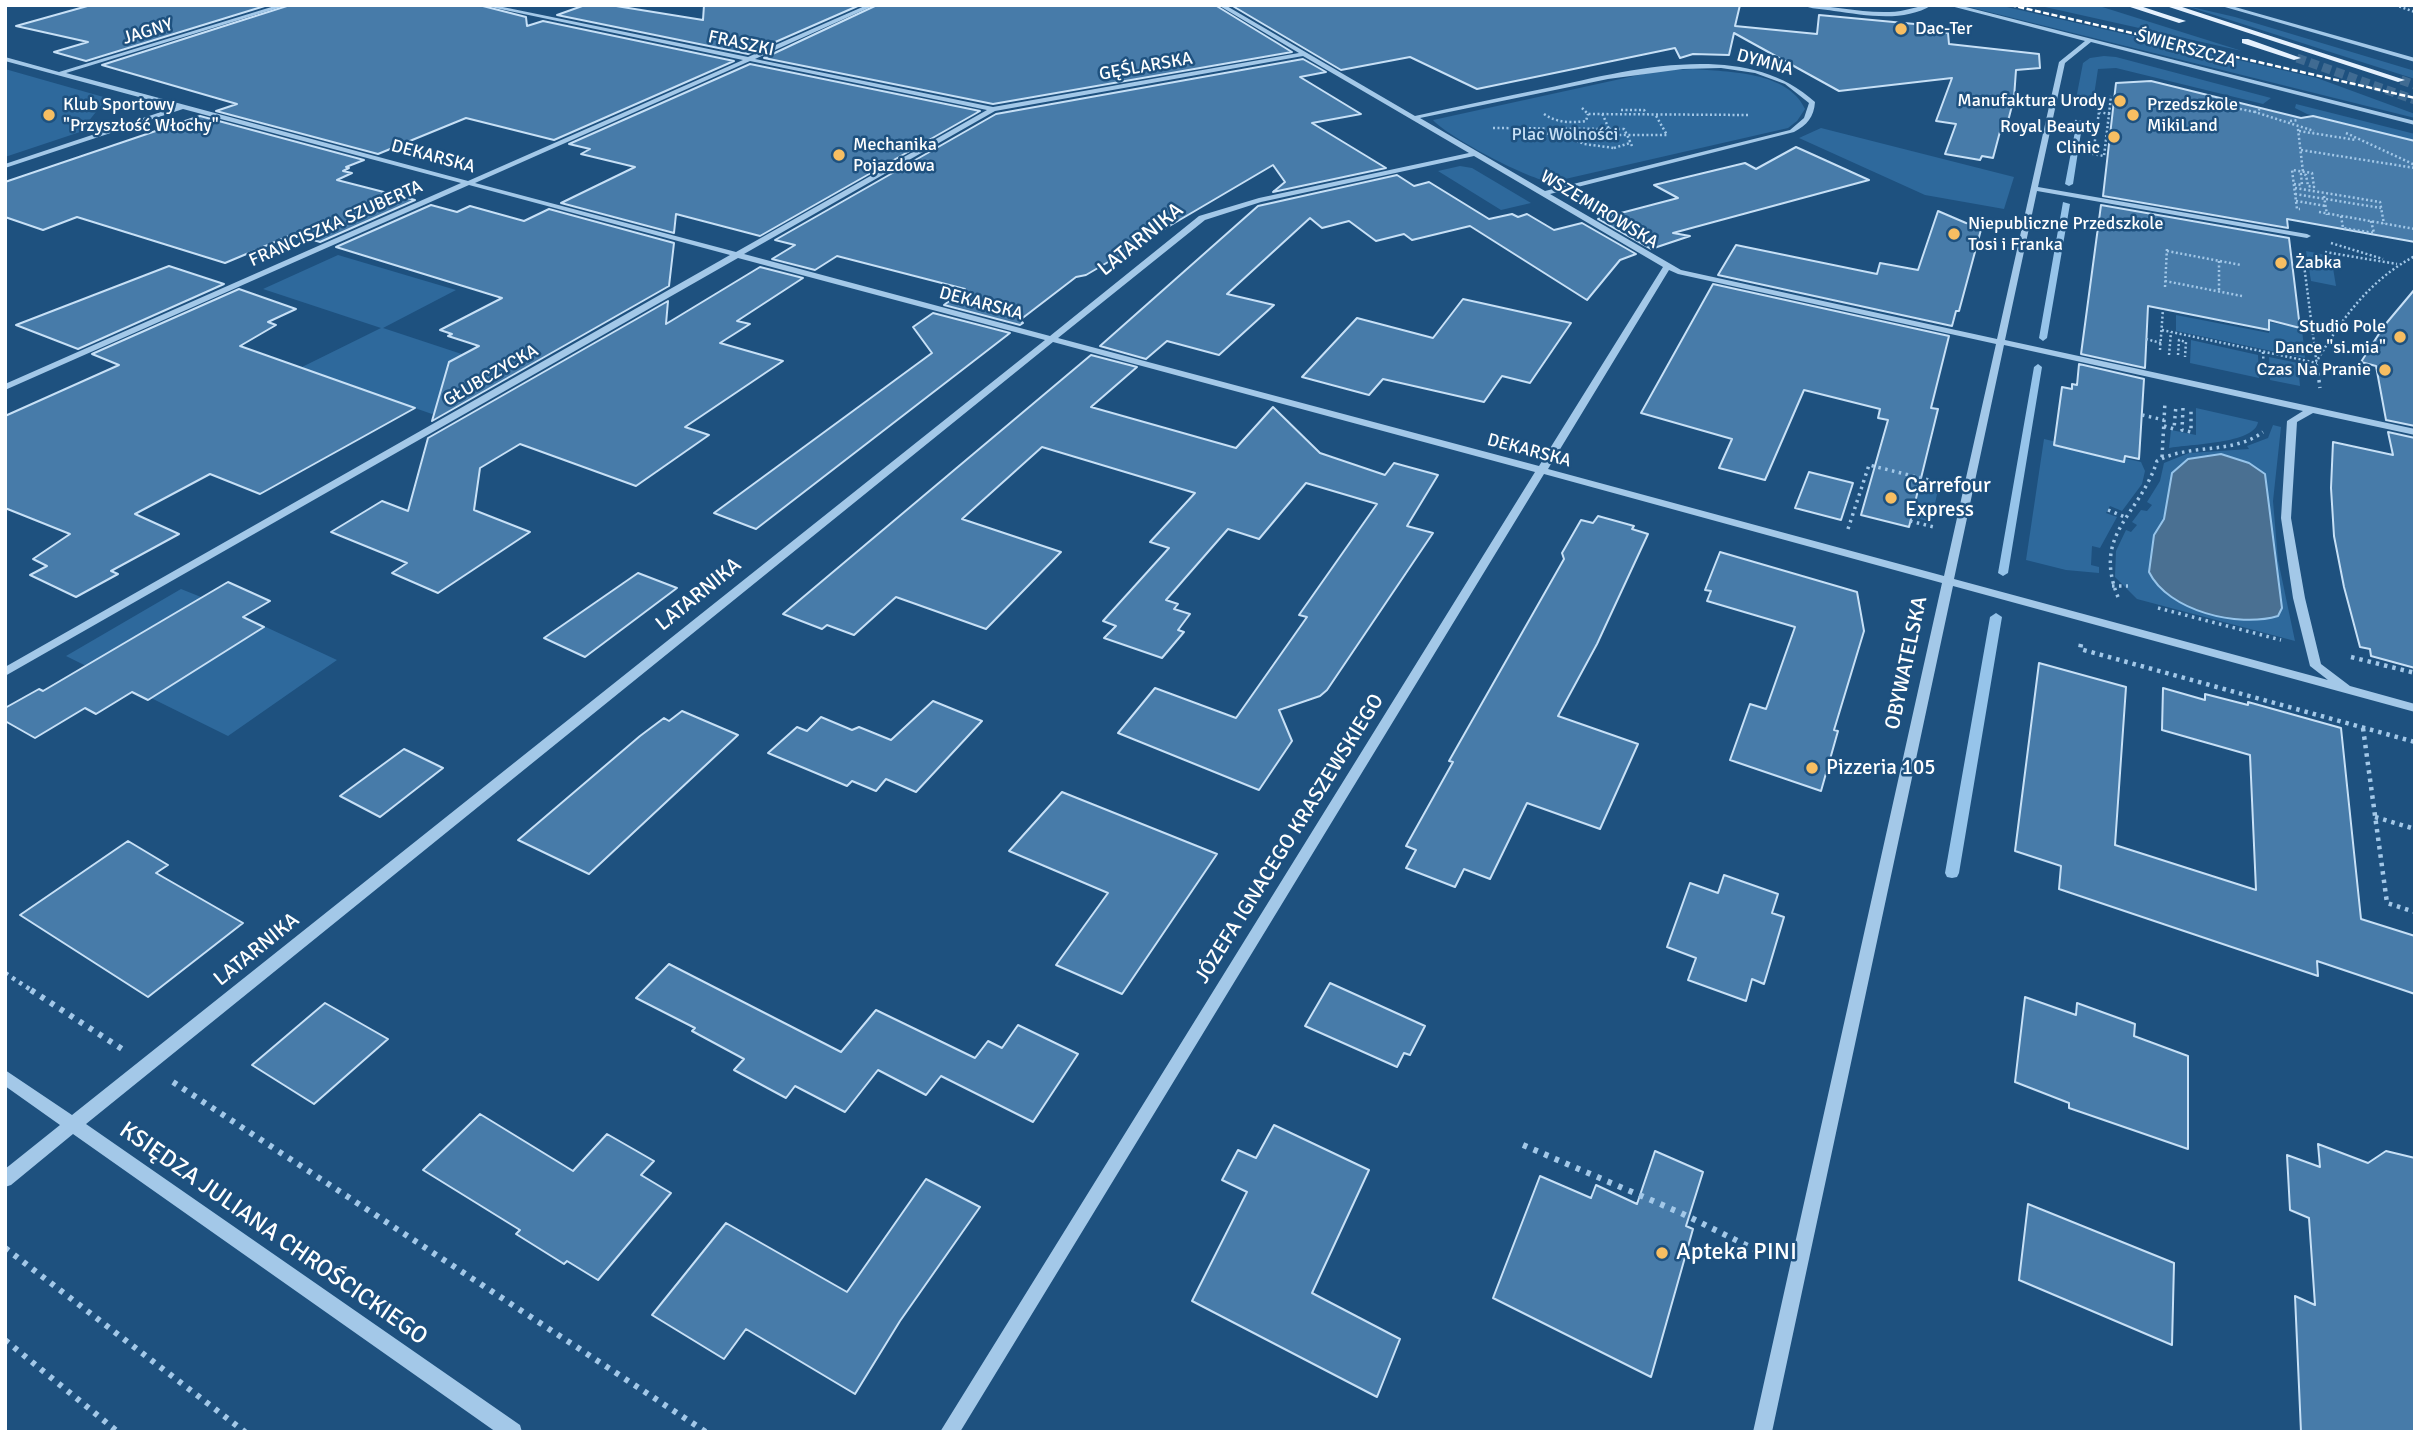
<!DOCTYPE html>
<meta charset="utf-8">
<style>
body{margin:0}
#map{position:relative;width:2420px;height:1437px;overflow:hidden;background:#1e517f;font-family:Signika,sans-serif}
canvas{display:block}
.frame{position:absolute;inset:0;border:7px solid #fff;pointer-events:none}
</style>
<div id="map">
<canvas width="2420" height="1437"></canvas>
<div class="frame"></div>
</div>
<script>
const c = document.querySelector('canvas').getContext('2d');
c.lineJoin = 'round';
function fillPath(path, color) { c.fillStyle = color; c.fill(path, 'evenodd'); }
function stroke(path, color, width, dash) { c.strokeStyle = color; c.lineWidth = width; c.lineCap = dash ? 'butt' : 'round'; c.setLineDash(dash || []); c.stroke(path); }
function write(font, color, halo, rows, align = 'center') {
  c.font = font + ' Signika,sans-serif'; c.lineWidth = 5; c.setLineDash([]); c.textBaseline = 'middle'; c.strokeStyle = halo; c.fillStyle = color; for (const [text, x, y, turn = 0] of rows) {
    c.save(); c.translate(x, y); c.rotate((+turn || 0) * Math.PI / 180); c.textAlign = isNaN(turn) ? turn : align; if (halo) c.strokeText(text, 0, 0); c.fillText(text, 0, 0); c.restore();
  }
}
fillPath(new Path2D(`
 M 1961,5 L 1998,5 L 2317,78 L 2415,114 L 2415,118 Z
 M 2036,5 L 2096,5 L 2242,51 Z
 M 2183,5 L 2235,17 L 2415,71 L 2415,79 Z
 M 2104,56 L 2116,57 L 2271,98 L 2263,104 L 2116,68 L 2098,69 L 2093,102 L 2076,99 L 2083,63 L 2090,58 Z
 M 5,69 L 107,98 L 80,132 L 5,157 Z
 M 1693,69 C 1728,72 1788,71 1805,109 L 1797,121 L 1788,128 L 1552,182 C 1531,181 1448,137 1433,120 L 1657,71 Z
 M 2296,104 L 2415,134 L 2415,141 L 2307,114 L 2295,108 Z
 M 1821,128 L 2014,177 L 2004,209 L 1925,195 L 1799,138 Z
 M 1460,166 L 1472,168 L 1531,203 L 1501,210 L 1438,171 Z
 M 2306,251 L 2331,256 L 2336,286 L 2311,281 Z
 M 338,255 L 456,290 L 383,328 L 510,370 L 432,414 L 300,368 L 381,328 L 263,289 Z
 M 2176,315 L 2269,333 L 2269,322 L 2302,329 L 2305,358 L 2176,331 Z
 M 2191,340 L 2258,355 L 2259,378 L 2190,363 Z
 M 2269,357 L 2298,363 L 2300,386 L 2270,380 Z
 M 2196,408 L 2258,422 C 2255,444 2189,444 2169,448 L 2171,430 L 2196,435 Z
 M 2273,425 L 2281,427 L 2273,501 L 2278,560 L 2295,641 L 2137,599 L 2115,577 L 2116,551 L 2126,530 L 2131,532 L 2137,525 L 2132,522 L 2141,510 L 2147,511 L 2152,505 L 2147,502 L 2160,481 L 2164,463 L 2189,453 L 2249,449 L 2247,446 L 2268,438 Z
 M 2044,439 L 2141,462 L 2145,471 L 2142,484 L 2122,511 L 2110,506 L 2106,513 L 2117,517 L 2100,548 L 2092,546 L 2091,565 L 2099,567 L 2099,573 L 2066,570 L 2026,560 Z
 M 1921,481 L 1939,485 L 1931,522 L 1912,517 Z
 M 181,589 L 201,597 L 337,660 L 228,736 L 66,656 Z`), '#2e699c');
const water = new Path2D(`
 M 2221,454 L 2249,463 L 2265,474 L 2282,608 L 2278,616 C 2238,628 2168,611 2149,572 L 2154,535 L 2164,519 L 2172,473 L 2188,459 Z`);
fillPath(water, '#4a7092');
stroke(water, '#96c4ea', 2);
fillPath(new Path2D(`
 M 2079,124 L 2082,126 L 2073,184 L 2069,186 L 2065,184 L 2076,126 Z
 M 2063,202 L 2070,204 L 2047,338 L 2043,341 L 2039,338 Z
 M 2038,364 L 2042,367 L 2008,573 L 2003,576 L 1998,573 L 2034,367 Z
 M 1996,613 L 2002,617 L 1959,873 L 1957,877 L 1952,878 L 1947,877 L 1945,873 L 1990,617 Z`), '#96c4ea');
const building = new Path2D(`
 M 91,5 L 268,5 L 86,61 L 54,52 L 88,42 L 16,26 Z
 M 290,5 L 479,5 L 526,17 L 527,26 L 543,21 L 734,61 L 554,140 L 466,118 L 378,154 L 216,111 L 237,104 L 102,65 Z
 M 585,5 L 610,5 L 703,20 L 704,5 L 860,5 L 748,54 L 557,15 Z
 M 877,5 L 1215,5 L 1292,52 L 993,104 L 764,58 Z
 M 1231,5 L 1740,5 L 1735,26 L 1817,34 L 1819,15 L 1936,26 L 1937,32 L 1948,33 L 1949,44 L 2039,54 L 2040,68 L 2016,70 L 2014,98 L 2007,125 L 2002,124 L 1993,158 L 1982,156 L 1980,160 L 1945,154 L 1956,124 L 1936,121 L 1952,78 L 1839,91 L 1734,33 L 1729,55 L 1693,54 L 1680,58 L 1675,48 L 1477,89 L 1410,57 L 1341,70 Z
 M 1303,59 L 1326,72 L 1300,77 L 1361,114 L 1312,123 L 1386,168 L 1273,192 L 1285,182 L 1273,165 L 1086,275 L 1076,277 L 1020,320 L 1023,323 L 1020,325 L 944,305 L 965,289 L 837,256 L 815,270 L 772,259 L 795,245 L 775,240 L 996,114 Z
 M 750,64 L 980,111 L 760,236 L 676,214 L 674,233 L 561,203 L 635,167 L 581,154 L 590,149 L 569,144 Z
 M 2151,81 L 2301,118 L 2313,116 L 2415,141 L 2415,242 L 2287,219 L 2288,228 L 2103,196 L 2116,83 Z
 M 200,116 L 364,160 L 346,167 L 349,168 L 343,171 L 352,173 L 337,180 L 415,200 L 320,242 L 294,234 L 225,263 L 77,217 L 43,230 L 5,217 L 5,182 Z
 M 1796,147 L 1869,180 L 1673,233 L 1690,236 L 1651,249 L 1598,219 L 1678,198 L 1654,185 L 1745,163 L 1756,169 Z
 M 1397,175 L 1414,186 L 1429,182 L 1489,219 L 1512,214 L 1518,217 L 1527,214 L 1554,230 L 1582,223 L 1636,254 L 1620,260 L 1587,300 L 1470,226 L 1412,240 L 1404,234 L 1376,241 L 1349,221 L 1322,228 L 1310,218 L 1227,294 L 1274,305 L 1219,355 L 1167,341 L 1146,359 L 1100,346 L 1258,206 Z
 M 431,205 L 457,212 L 470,206 L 524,221 L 549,209 L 674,243 L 669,286 L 432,421 L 449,362 L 479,346 L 448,336 L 452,334 L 440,330 L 502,298 L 336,247 Z
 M 2101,205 L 2289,238 L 2300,328 L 2269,320 L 2269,330 L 2148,306 L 2145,368 L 2081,354 Z
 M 1938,211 L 1966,223 L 1982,226 L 1959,311 L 1956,311 L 1952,326 L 1718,275 L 1736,245 L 1877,274 L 1880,263 L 1918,270 Z
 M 169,266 L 224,284 L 78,349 L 16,325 Z
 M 760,267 L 803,278 L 737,321 L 750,324 L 720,343 L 783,361 L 685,427 L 709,435 L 636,486 L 520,444 L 480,468 L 474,510 L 530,532 L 438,593 L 392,573 L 407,563 L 331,532 L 382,501 L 408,511 L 428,438 L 668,301 L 666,324 Z
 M 1713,284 L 1949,336 L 1931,408 L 1938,409 L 1909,527 L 1861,515 L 1888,420 L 1878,418 L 1880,409 L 1804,390 L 1765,480 L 1719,468 L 1732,439 L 1641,413 Z
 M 239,289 L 296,309 L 268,322 L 276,325 L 240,346 L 415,408 L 260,494 L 210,474 L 135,514 L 179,534 L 111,571 L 118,574 L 76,597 L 30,575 L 47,566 L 33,559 L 70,534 L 5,508 L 5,416 L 119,365 L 92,354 Z
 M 2415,289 L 2415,426 L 2386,420 L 2376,366 L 2361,362 L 2384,326 Z
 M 1463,299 L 1571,323 L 1530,383 L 1502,376 L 1484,402 L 1383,379 L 1369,395 L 1302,377 L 1357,318 L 1433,338 Z
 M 933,313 L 1010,333 L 756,529 L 714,513 L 932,353 L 913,327 Z
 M 1091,355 L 1137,367 L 1091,407 L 1236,448 L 1273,407 L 1320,453 L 1385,475 L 1394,463 L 1438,475 L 1407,526 L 1433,533 L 1327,690 L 1320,696 L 1279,710 L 1292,741 L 1259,790 L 1118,733 L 1155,688 L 1236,718 L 1307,617 L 1299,615 L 1377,504 L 1306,483 L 1259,539 L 1228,529 L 1166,600 L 1178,604 L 1174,609 L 1190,614 L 1178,630 L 1184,632 L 1162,658 L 1104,638 L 1116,626 L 1103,621 L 1169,548 L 1150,542 L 1195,493 L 1042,447 L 962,519 L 1061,552 L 986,629 L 896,597 L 854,635 L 827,625 L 822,629 L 783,614 Z
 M 2079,364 L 2144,379 L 2139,459 L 2125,456 L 2124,462 L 2054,445 L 2062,387 L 2072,389 L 2072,384 L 2077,385 Z
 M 2388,432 L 2415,438 L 2415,668 L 2371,656 L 2370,649 L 2360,647 L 2344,587 L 2334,536 L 2331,488 L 2333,442 L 2393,455 Z
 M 1809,472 L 1853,483 L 1841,520 L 1795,508 Z
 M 1598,516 L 1634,526 L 1632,529 L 1648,534 L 1597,644 L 1558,716 L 1638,744 L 1600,829 L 1527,803 L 1490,879 L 1464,869 L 1455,887 L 1406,868 L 1416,850 L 1406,846 L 1453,762 L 1449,761 L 1564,559 L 1562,553 L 1581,520 L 1593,523 Z
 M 1720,552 L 1857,592 L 1864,631 L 1834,730 L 1838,731 L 1821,791 L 1730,760 L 1750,704 L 1766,709 L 1795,627 L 1707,601 L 1711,591 L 1705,590 Z
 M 638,573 L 677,588 L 585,657 L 544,638 Z
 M 228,582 L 270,601 L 243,617 L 264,627 L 148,700 L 132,692 L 96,714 L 85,708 L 35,738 L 5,721 L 5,708 L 39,689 L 43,691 Z
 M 2039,663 L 2126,687 L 2115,845 L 2256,890 L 2250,755 L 2162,730 L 2163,688 L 2205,700 L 2205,694 L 2248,705 L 2248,702 L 2341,728 L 2361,919 L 2415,936 L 2415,994 L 2317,961 L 2318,976 L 2059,889 L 2061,866 L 2015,851 Z
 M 933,701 L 982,721 L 916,792 L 886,779 L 876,791 L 852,781 L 847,786 L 768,753 L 797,727 L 807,731 L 821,717 L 852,730 L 859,727 L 891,740 Z
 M 682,711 L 738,735 L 589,874 L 518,840 L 640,736 L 664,718 L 669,721 Z
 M 404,749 L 443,768 L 380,817 L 340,796 Z
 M 1062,792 L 1217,854 L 1122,994 L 1056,965 L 1108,893 L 1009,851 Z
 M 128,841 L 168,865 L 156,873 L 243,923 L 148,997 L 20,915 Z
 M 1724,875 L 1778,894 L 1772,913 L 1784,917 L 1764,984 L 1752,979 L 1746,1001 L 1688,980 L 1696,958 L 1667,947 L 1690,883 L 1718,893 Z
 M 669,964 L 841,1052 L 876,1010 L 975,1058 L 988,1041 L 1002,1048 L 1018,1025 L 1078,1054 L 1033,1122 L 941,1076 L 926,1095 L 878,1070 L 845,1112 L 795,1086 L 786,1098 L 734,1070 L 744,1059 L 692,1031 L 695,1028 L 636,998 Z
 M 1330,983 L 1425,1026 L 1410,1055 L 1404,1053 L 1397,1067 L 1305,1026 Z
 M 2025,997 L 2076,1015 L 2077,1003 L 2135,1024 L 2134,1036 L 2188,1056 L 2188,1149 L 2069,1108 L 2069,1103 L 2015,1082 Z
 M 325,1003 L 388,1039 L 314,1104 L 252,1065 Z
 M 480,1114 L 573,1171 L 607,1134 L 654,1161 L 641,1175 L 671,1193 L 598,1280 L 567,1261 L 564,1264 L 516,1234 L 520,1230 L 423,1170 Z
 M 1274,1125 L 1369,1170 L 1312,1293 L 1400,1339 L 1377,1397 L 1192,1301 L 1247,1192 L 1222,1180 L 1238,1150 L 1256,1158 Z
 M 2318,1144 L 2368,1163 L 2386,1151 L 2415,1158 L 2415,1432 L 2301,1432 L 2295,1296 L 2315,1305 L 2309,1218 L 2290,1210 L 2287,1155 L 2320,1167 Z
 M 1655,1151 L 1703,1172 L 1686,1226 L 1693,1229 L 1651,1377 L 1493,1298 L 1540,1176 L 1591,1198 L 1596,1185 L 1637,1204 Z
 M 926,1179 L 980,1207 L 900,1321 L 855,1394 L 746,1329 L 724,1359 L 652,1315 L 726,1223 L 847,1292 Z
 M 2028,1204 L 2174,1263 L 2172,1345 L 2019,1280 Z`);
fillPath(building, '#477ba9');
stroke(building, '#c7e0f6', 2);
stroke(new Path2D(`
 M 2297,58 L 2415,100
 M 2401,80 L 2415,85`), '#406b92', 9, [9, 4.5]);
stroke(new Path2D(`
 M 2395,5 L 2415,12
 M 1582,108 L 1588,114 L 1749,115
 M 2240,109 L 2255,112
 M 2260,109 L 2255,112 L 2314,131
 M 1621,110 L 1644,110 L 1646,113
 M 2099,112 L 2109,114 L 2104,156 L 2093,154 Z
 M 1544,114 C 1557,123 1571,123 1586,121 L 1588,114
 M 2109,114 L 2111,96
 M 2075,121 L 2098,125
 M 2290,121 L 2299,120
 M 1493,128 L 1609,129 L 1602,113
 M 1605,129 L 1608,135 L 1627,135
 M 1609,129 L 1624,129 L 1627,135
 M 2298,129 L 2303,172
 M 2299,131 L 2356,140
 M 1538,132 L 1556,135 L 1561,130
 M 1560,133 L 1584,144 L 1614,148
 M 2346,133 L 2415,165
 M 1632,146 L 1627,135 L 1667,135 L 1655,114
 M 1614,148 L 1630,143
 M 2301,150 L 2415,168
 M 2294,184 L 2302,185 L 2301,174 L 2306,175 L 2308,186 L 2314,187 L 2312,173 L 2292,170 L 2297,209 L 2300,209
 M 2295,188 L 2380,202 L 2384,224
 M 2295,194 L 2381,208
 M 2324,196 L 2327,215
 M 2296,201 L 2326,206
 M 2319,212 L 2415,229
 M 2341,216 L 2343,228 L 2374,233 L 2371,221
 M 2331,243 L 2383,259
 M 2167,251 L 2241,265
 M 2325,252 L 2397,264
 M 2303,257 L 2318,374
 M 2219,261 L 2219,292
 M 2165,281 L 2242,296
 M 2165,287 L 2167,248
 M 2162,330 L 2317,363
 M 2146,339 L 2161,343
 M 2160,350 L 2163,309
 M 2263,352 L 2264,374
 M 2169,355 L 2171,332
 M 2178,355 L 2179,340 L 2186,342 L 2185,357
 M 2318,359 C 2343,317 2371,279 2415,256`), '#a3c8e8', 2.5, [2, 2.5]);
stroke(new Path2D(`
 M 2318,373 L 2320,388
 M 2183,408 L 2182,430 L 2191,432 L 2191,409
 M 2142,415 L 2164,420
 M 2164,426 L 2174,429 L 2176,405
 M 2162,457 L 2165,402
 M 2108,510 L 2125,517
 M 1910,521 L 1934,527
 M 1848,529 L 1869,465 L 1945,484
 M 2112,586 L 2128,586
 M 2118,597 C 2092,533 2139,517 2157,461 C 2190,443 2232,455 2263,432
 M 2158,608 L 2281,640`), '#a3c8e8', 3.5, [2.5, 4.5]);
stroke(new Path2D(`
 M 2081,644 L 2080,649 L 2415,742
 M 2351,657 L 2415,673
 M 2363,728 L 2387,903 L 2415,912
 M 2375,817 L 2415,829
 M 5,973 L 34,992`), '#a3c8e8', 4.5, [3.5, 5]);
stroke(new Path2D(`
 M 31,990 L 122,1049
 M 173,1082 L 706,1432
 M 1523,1145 L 1681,1213 L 1762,1253
 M 5,1248 L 245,1432
 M 5,1340 L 118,1432`), '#a3c8e8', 6, [4.5, 7]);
fillPath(new Path2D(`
 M 278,5 L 288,5 L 66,73 L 468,181 L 743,60 L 481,5 L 493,5 L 748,57 L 867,5 L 875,5 L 755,59 L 993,107 L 1299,53 L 1218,5 L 1225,5 L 1415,116 C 1459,106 1503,97 1547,88 C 1629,70 1746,38 1815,102 C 1814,117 1807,125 1794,132 L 1550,194 L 1681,270 L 1997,339 L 2059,62 L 2085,41 L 1947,5 L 1958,5 L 2415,121 L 2415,125 L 2091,42 L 2065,63 L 2038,187 L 2307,234 L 2311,236 L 2307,238 L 2037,191 L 2005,340 L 2415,429 L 2415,435 L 2313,413 L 2297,422 L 2291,518 L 2305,598 L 2321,664 L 2350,686 L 2415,704 L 2415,712 L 1953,586 L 1772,1432 L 1753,1432 L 1942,583 L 1544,474 L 960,1432 L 940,1432 L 1535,472 L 1053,342 L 86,1124 L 520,1425 L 522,1432 L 496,1432 L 73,1134 L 11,1185 L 5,1187 L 5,1169 L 60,1125 L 5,1086 L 5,1070 L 72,1115 L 1045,340 L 738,258 L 5,676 L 5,667 L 730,255 L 469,185 L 5,390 L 5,384 L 461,183 L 183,109 L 5,168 L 5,164 L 176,107 L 5,61 L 5,57 L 59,72 ZM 1303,56 L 1469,153 L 1259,198 L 1199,216 L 1050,336 L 744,254 L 995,111 ZM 750,61 L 987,110 L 736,252 L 475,183 ZM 1721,68 L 1755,73 L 1785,84 L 1809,103 L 1804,118 L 1790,130 L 1545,191 L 1420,118 L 1608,79 L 1683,69 ZM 1474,156 L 1663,267 L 1539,466 L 1058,338 L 1205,220 L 1261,202 ZM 1669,270 L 1678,274 L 1996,344 L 1944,576 L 1548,469 ZM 2004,345 L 2303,411 L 2287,421 L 2281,518 L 2293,598 L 2310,666 L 2328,680 L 1954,579 Z
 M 1801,5 C 1831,5 1859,13 1889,12 C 1905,12 1919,5 1932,5 C 1903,23 1865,15 1834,11 C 1823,9 1811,9 1801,5 Z
 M 2218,5 L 2228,5 L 2415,58 L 2415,62 Z`), '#a3c8e8');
fillPath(new Path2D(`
 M 2124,5 L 2137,5 L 2186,21 L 2179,23 Z
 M 2163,5 L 2176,5 L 2405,80 L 2398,82 Z
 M 2242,39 L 2248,39 L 2301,58 L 2294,60 L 2242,43 Z`), '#e5f1fe');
stroke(new Path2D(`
 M 2010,5 L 2415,98`), '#fff', 2.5, [6, 2.5]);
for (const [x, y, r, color] of [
 [1901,29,7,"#f7be62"],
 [2120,101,7,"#f7be62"],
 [49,115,7,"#f7be62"],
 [2133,115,7,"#f7be62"],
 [2114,137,7,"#f7be62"],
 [839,155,7,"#f7be62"],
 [1954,234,7,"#f7be62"],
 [2281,263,7,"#f7be62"],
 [2400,337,7,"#f7be62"],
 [2385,370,7,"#f7be62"],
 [1891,498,7,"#f7be62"],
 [1812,768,7,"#f7be62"],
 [1662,1253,7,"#f7be62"]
]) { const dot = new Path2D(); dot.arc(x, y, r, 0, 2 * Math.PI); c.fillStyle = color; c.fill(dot); stroke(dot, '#1e517f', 2.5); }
write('18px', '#fff', '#1e517f', [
 ["Dac-Ter",1915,29],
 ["Manufaktura Urody",2106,101,"right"],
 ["Klub Sportowy",63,105],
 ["\"Przyszłość Włochy\"",63,126],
 ["Przedszkole",2147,105],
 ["MikiLand",2147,126],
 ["Royal Beauty",2100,127,"right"],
 ["Clinic",2100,148,"right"],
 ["Mechanika",853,145],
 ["Pojazdowa",853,166],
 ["Niepubliczne Przedszkole",1968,224],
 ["Tosi i Franka",1968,245],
 ["Żabka",2295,263],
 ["Studio Pole",2386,327,"right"],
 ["Dance \"si.mia\"",2386,348,"right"],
 ["Czas Na Pranie",2371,370,"right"]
], 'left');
write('18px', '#fff', '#1e517f', [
 ["JAGNY",148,32,-17],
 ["FRASZKI",741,44,12],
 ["ŚWIERSZCZA",2186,49,15],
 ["DYMNA",1765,63,15],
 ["GĘŚLARSKA",1146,67,-10],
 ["DEKARSKA",433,157,15],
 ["WSZEMIROWSKA",1599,210,31],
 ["FRANCISZKA SZUBERTA",336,224,-24],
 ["DEKARSKA",981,304,15],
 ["GŁUBCZYCKA",491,376,-30],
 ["DEKARSKA",1529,451,15]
]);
write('18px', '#c7e0f6', '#1e517f', [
 ["Plac Wolności",1565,135]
]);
write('21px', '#fff', '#1e517f', [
 ["LATARNIKA",1141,240,-39],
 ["LATARNIKA",699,595,-39],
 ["OBYWATELSKA",1907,663,-78],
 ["JÓZEFA IGNACEGO KRASZEWSKIEGO",1290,839,-58],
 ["LATARNIKA",257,950,-39]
]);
write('21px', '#fff', '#1e517f', [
 ["Carrefour",1905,486],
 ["Express",1905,510],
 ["Pizzeria 105",1826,768]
], 'left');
write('24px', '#fff', '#1e517f', [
 ["KSIĘDZA JULIANA CHROŚCICKIEGO",273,1234,35]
]);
write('24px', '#fff', '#1e517f', [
 ["Apteka PINI",1676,1253]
], 'left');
</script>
